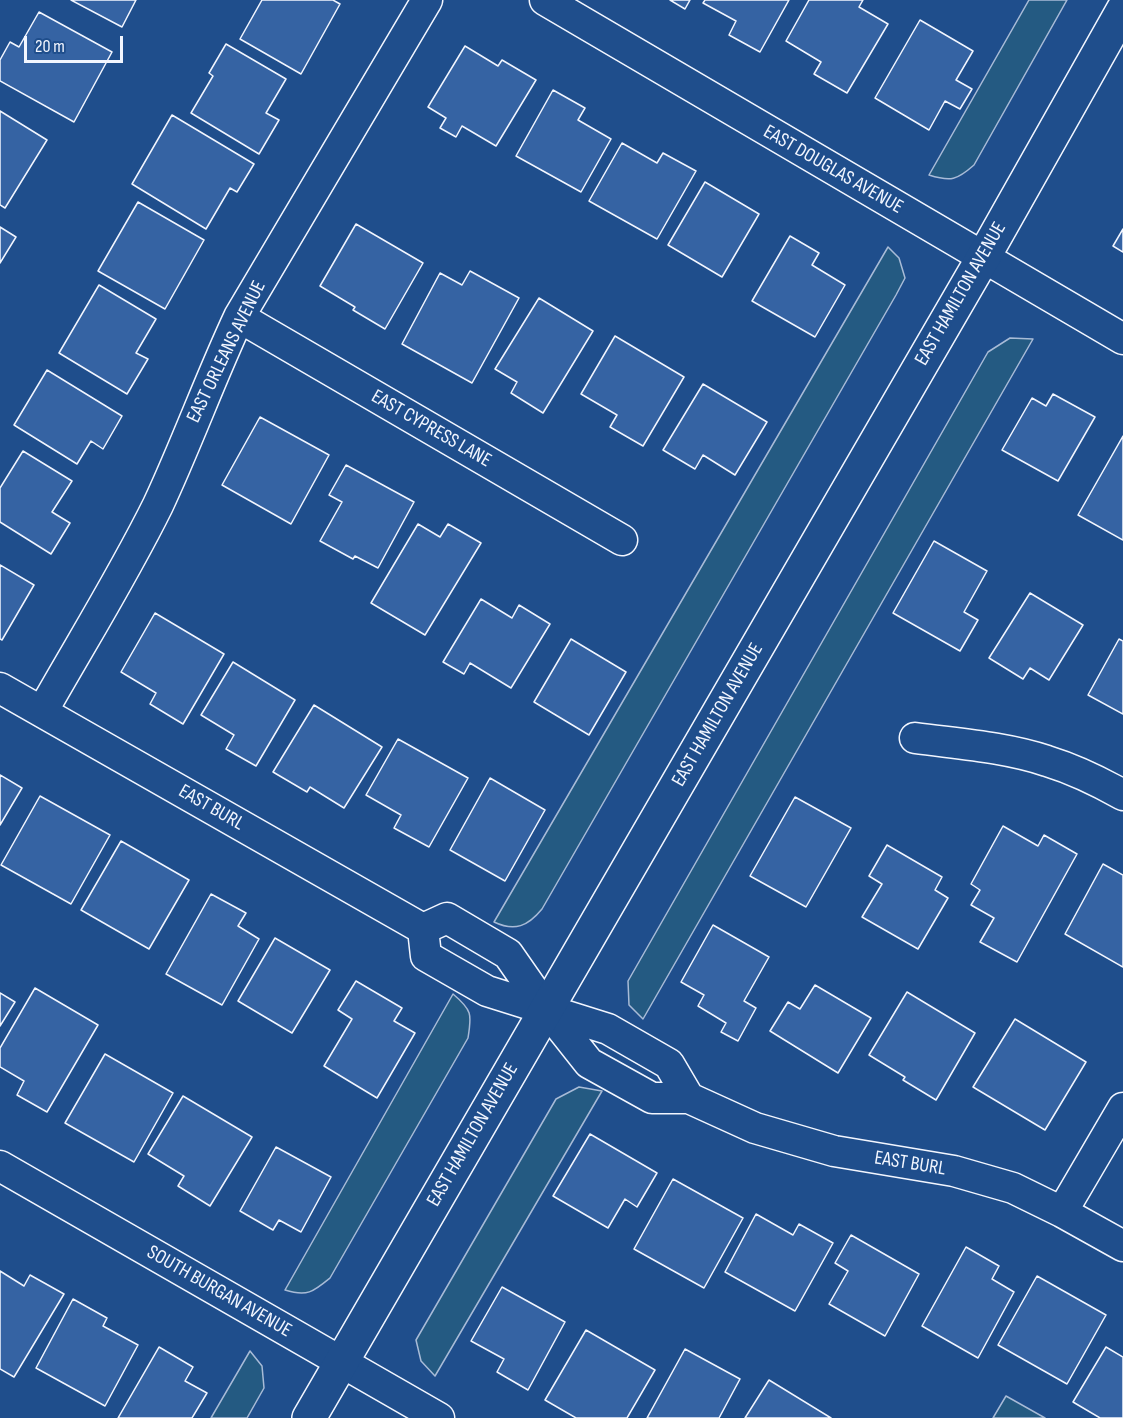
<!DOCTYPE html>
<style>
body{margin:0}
#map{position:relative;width:1123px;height:1418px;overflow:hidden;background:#1f4e8c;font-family:"Sofia Sans Condensed",sans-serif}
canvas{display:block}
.scale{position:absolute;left:24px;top:36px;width:99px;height:27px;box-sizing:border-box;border:3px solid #f2f6ff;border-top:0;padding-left:8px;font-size:18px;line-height:21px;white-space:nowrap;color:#f2f6ff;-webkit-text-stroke:4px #1f4e8c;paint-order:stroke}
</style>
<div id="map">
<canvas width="1123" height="1418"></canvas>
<div class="scale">20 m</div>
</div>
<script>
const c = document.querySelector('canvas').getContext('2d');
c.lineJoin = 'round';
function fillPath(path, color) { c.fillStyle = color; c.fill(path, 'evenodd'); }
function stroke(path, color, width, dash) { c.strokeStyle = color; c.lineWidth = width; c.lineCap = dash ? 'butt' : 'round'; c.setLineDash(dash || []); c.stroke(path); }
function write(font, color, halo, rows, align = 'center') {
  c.font = font + ' "Sofia Sans Condensed",sans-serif'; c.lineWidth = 4.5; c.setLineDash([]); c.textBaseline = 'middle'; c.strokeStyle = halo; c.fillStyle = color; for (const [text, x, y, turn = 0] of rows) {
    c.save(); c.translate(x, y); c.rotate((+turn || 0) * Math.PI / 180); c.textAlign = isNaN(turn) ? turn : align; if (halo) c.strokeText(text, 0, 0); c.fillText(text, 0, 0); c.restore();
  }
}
const green = new Path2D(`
 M 1029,0 L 1067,0 L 974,165 C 957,180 951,182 929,175 Z
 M 888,247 L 899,258 L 905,278 L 896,295 L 542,909 C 528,926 515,932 494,922 Z
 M 1010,338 L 1033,339 L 643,1019 L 629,1005 L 628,981 L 988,352 Z
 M 453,994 C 472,1010 472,1014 468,1038 L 330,1278 C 313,1292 307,1297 285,1290 Z
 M 579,1087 L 602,1091 L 435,1376 L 421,1361 L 416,1340 L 556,1099 Z
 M 250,1351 L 262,1366 L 264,1388 L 247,1418 L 211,1418 Z
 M 1006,1396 L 1045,1418 L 993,1418 Z`);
fillPath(green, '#245a82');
stroke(green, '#a8bbd7', 1.5);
const building = new Path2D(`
 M 71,0 L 136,0 L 122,27 Z
 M 262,0 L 333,0 L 340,4 L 301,74 L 240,39 Z
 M 670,0 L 690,0 L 685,9 Z
 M 705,0 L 789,0 L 760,52 L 729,35 L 736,21 L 703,3 Z
 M 809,0 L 863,0 L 859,7 L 888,24 L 847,93 L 814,74 L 821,62 L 786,41 Z
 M 39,12 L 112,52 L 74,122 L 0,81 L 0,60 L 10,42 L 19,47 Z
 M 920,20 L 973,51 L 956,80 L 972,89 L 960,109 L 945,101 L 929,130 L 875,98 Z
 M 226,44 L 286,79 L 266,113 L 279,120 L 259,154 L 191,113 L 213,76 L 209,73 Z
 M 465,46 L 498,66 L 502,60 L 536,80 L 496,146 L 462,126 L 456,137 L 440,128 L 446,118 L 428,107 Z
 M 553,90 L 585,108 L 578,120 L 611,139 L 581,192 L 516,156 Z
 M 0,111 L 47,140 L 5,208 L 0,205 Z
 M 172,115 L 254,164 L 237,192 L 230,188 L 206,229 L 132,184 Z
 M 622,143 L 657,163 L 663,153 L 696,171 L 657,239 L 589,201 Z
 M 705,182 L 759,214 L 722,277 L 668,245 Z
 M 138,202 L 204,240 L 165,309 L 98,271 Z
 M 356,224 L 423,263 L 385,329 L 353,310 L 355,307 L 320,286 Z
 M 0,227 L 16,237 L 0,263 Z
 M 1123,229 L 1123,252 L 1113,246 Z
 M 790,236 L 819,253 L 812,265 L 845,285 L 815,337 L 752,301 Z
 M 470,271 L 519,298 L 472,383 L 402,344 L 440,273 L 462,285 Z
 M 99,285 L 156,319 L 136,353 L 148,359 L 127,394 L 59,353 Z
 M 539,298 L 593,331 L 543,413 L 511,393 L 517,382 L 495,369 Z
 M 615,336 L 684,377 L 643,446 L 610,427 L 617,415 L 581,394 Z
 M 47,370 L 122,416 L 103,449 L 91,441 L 77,464 L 14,425 Z
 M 703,384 L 767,422 L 735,475 L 703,455 L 695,469 L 663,450 Z
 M 1053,394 L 1095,417 L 1058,481 L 1002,450 L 1032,398 L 1046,406 Z
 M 260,417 L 329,455 L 291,524 L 222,485 Z
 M 1123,436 L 1123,540 L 1078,515 Z
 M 23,451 L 72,481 L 52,512 L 70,523 L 51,554 L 0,522 L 0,488 Z
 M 346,465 L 414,502 L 378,568 L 355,556 L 353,559 L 320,541 L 342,502 L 329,495 Z
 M 418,524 L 440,537 L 448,524 L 481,543 L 425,635 L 371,603 Z
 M 934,541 L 987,571 L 964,612 L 978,620 L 960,651 L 893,613 Z
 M 0,565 L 34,585 L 2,640 L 0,639 Z
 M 1030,593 L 1083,625 L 1049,680 L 1030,668 L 1023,679 L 989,658 Z
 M 481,599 L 512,618 L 519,605 L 550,624 L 511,688 L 470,663 L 464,674 L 443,662 Z
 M 155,613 L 224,654 L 183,724 L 150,704 L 156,693 L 121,672 Z
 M 571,639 L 626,672 L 589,735 L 534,702 Z
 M 1119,639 L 1123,641 L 1123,714 L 1088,695 Z
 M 233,662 L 295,700 L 256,766 L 226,749 L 234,735 L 201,715 Z
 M 314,705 L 382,747 L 344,808 L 310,787 L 307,792 L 273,772 Z
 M 398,739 L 468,778 L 429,847 L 394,828 L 401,815 L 366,795 Z
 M 0,775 L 22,788 L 0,825 Z
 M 490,778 L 545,810 L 505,881 L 450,850 Z
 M 40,796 L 110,835 L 71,904 L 1,865 Z
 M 795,797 L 851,828 L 806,907 L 750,876 Z
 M 1003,826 L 1038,846 L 1044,835 L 1077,854 L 1017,962 L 980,942 L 994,918 L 971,905 L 980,890 L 971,884 Z
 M 121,841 L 189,880 L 149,949 L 81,910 Z
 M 887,845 L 942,877 L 935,890 L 948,898 L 918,949 L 862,917 L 882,884 L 869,876 Z
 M 1103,864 L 1123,875 L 1123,967 L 1065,934 Z
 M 211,894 L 246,913 L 238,926 L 259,939 L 222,1005 L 166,974 Z
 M 713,925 L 769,957 L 744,1001 L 756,1008 L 738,1041 L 721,1032 L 726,1023 L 698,1006 L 704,995 L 681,982 Z
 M 275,938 L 330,970 L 292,1033 L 238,1001 Z
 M 356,981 L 402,1008 L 394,1021 L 415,1033 L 377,1098 L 324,1066 L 352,1019 L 338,1010 Z
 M 815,985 L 871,1018 L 838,1073 L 770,1031 L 788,1002 L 800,1009 Z
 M 35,988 L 98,1025 L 47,1112 L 17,1095 L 24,1081 L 0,1067 L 0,1048 Z
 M 907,992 L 975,1033 L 936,1100 L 903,1080 L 905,1077 L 869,1055 Z
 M 0,993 L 15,1002 L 0,1026 Z
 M 1015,1019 L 1086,1062 L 1045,1130 L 973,1087 Z
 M 105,1054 L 173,1093 L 134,1162 L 65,1123 Z
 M 183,1096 L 252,1137 L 210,1206 L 178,1186 L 184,1176 L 148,1154 Z
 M 590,1134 L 657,1173 L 637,1207 L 625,1199 L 608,1228 L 553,1196 Z
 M 276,1147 L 331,1177 L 301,1232 L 279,1220 L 273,1230 L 240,1211 Z
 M 673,1179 L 743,1218 L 704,1288 L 634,1249 Z
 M 756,1214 L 793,1235 L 799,1224 L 833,1243 L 795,1311 L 725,1272 Z
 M 851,1235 L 919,1274 L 885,1336 L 829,1304 L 848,1271 L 835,1263 Z
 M 966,1247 L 999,1266 L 992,1279 L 1014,1292 L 978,1358 L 922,1326 Z
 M 0,1271 L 24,1286 L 30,1275 L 64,1294 L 14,1377 L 0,1369 Z
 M 1037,1276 L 1106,1315 L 1067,1384 L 998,1345 Z
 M 502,1287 L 565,1322 L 528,1390 L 497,1372 L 504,1359 L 471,1341 Z
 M 73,1299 L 107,1318 L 103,1326 L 138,1345 L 105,1406 L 36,1368 Z
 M 586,1330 L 655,1370 L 627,1418 L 576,1418 L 545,1400 Z
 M 159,1347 L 193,1367 L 185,1381 L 207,1393 L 192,1418 L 118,1418 Z
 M 1106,1347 L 1123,1357 L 1123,1418 L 1100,1418 L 1073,1402 Z
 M 685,1349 L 740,1379 L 719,1418 L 647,1418 Z
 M 769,1380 L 831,1418 L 745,1418 Z`);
fillPath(building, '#3563a3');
stroke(building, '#f2f6ff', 1.5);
const street = new Path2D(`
 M 545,0 L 1123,339
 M 239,317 L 622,540
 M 0,688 L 423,929
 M 42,712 C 81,643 123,576 158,505 C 187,443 210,379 239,317 L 427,0
 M 915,738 C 959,744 1005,747 1047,761 C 1073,769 1100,782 1123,795
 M 423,929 L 447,918 L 508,954 L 547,1010 L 589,1063 L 652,1098 L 689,1098 L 755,1128 L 834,1151 L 954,1171 L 1013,1188 L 1062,1212 L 1123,1246
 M 423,929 L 426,956 L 487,991 L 608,1029 L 669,1064 L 689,1098
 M 0,1166 L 439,1418
 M 1062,1212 L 1123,1108`);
const secondary = new Path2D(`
 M 309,1418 L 983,258 L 1123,10`);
stroke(street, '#f2f6ff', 33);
stroke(secondary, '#f2f6ff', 36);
stroke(street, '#1f4e8c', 30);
stroke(secondary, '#1f4e8c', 33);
write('20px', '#f2f6ff', '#1f4e8c', [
 ["EAST DOUGLAS AVENUE",833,170,30],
 ["EAST HAMILTON AVENUE",961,294,-60],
 ["EAST ORLEANS AVENUE",227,352,-64],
 ["EAST CYPRESS LANE",431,429,30],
 ["EAST HAMILTON AVENUE",718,715,-60],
 ["EAST BURL",211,808,30],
 ["EAST HAMILTON AVENUE",473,1135,-60],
 ["EAST BURL",910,1164,9],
 ["SOUTH BURGAN AVENUE",219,1292,30]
]);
</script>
